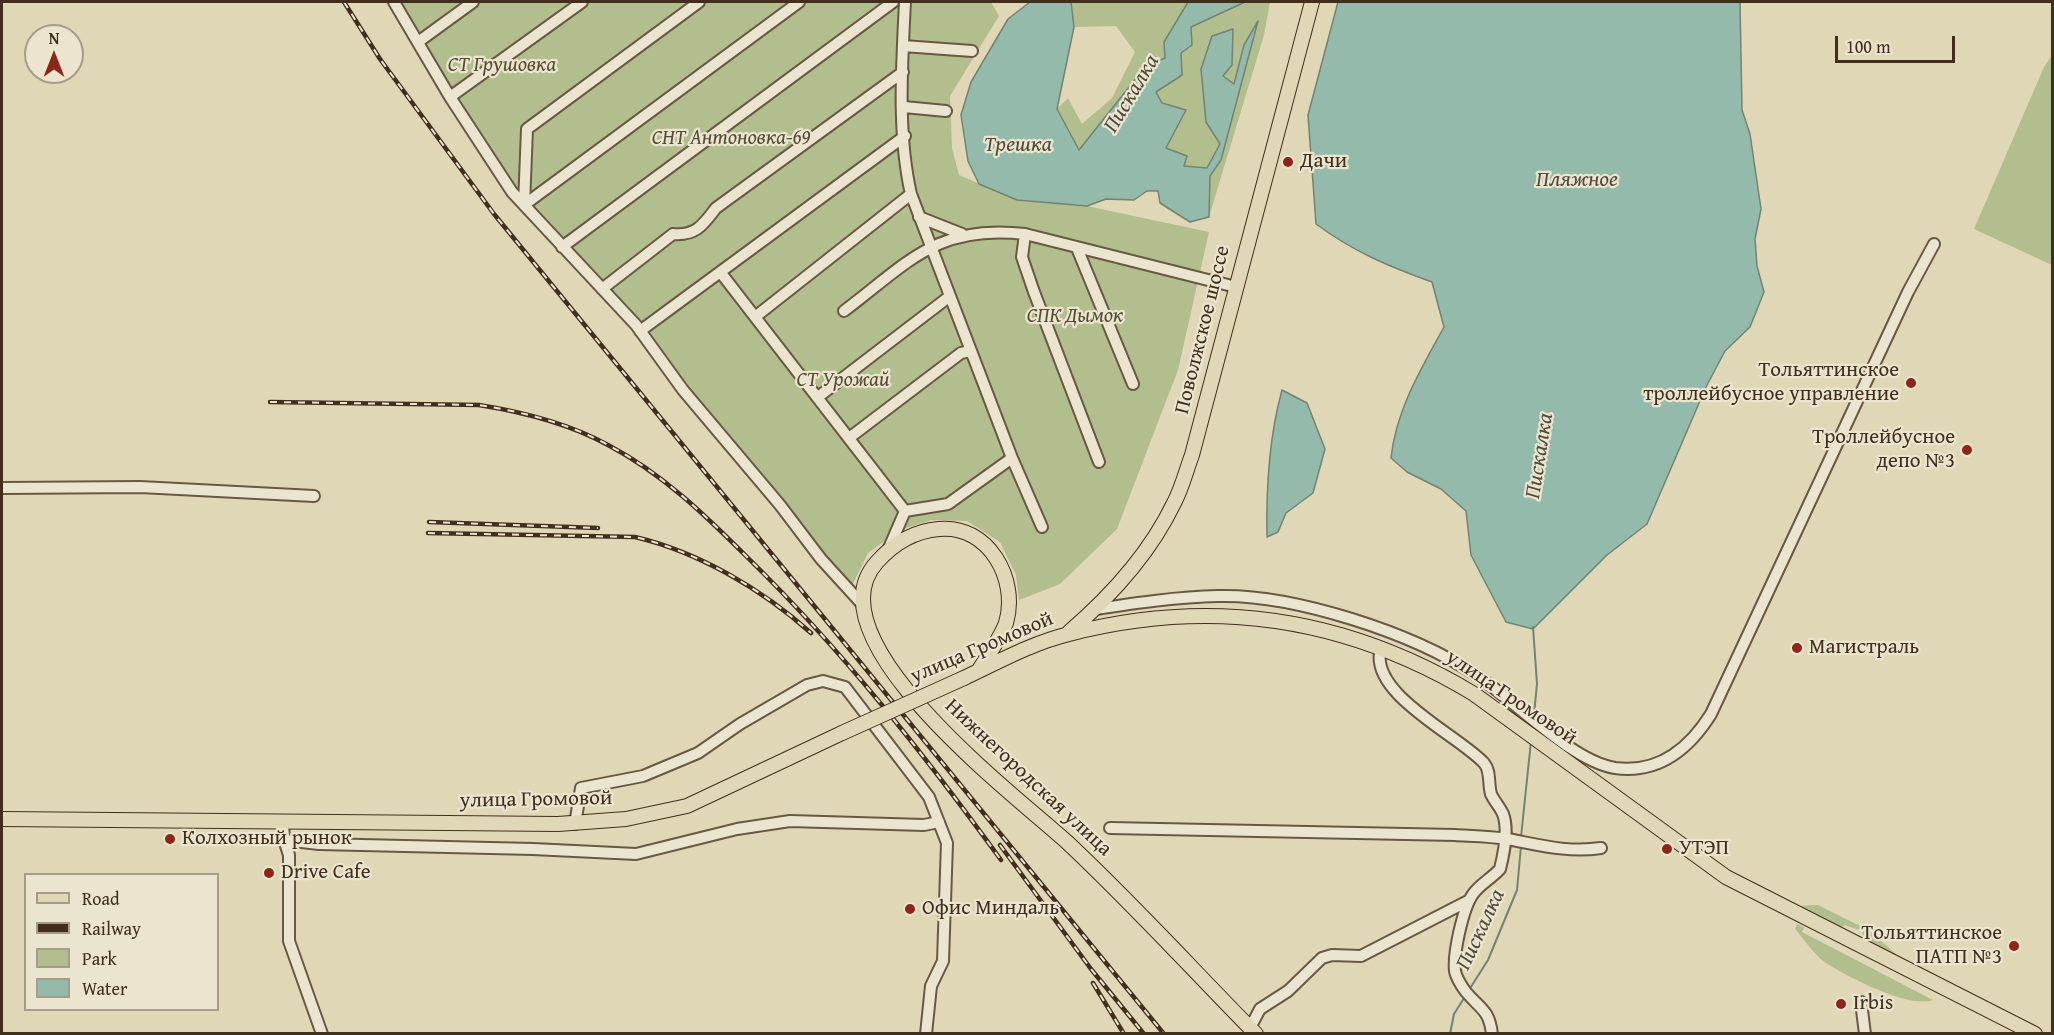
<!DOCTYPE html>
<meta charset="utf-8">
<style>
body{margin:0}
#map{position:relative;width:2054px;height:1035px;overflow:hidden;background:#e0d7b6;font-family:"Gentium Book Plus",serif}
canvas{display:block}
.frame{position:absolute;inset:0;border:3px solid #412e1d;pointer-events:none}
.legend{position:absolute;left:24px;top:873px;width:195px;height:138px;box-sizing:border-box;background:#ebe5d0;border:2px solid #a79c88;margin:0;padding:8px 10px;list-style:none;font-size:18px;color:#412e1d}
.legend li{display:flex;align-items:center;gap:12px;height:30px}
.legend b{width:30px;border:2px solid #a79c88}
.north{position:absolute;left:24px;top:24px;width:60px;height:60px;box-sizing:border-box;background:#ebe5d0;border:2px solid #a79c88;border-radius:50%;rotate:0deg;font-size:16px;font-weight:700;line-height:24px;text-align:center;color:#412e1d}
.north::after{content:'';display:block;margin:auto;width:21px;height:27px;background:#8f2418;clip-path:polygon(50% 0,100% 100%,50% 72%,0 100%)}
.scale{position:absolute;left:1835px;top:36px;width:120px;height:27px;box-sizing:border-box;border:3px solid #412e1d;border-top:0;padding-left:8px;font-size:18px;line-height:21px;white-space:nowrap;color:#412e1d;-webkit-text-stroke:4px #ebe5d0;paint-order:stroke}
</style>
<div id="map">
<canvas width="2054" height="1035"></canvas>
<div class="frame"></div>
<ul class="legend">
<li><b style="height:8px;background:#e0d7b6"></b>Road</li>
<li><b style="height:8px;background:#412e1d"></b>Railway</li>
<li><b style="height:16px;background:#b2be8e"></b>Park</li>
<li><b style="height:16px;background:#94baac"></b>Water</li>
</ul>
<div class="north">N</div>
<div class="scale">100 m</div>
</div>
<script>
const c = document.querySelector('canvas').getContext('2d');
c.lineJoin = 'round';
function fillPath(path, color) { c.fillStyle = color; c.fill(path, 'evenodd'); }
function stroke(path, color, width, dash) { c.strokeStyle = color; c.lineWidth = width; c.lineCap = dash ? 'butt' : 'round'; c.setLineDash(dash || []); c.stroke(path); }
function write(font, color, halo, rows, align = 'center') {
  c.font = font + ' "Gentium Book Plus",serif'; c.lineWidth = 4.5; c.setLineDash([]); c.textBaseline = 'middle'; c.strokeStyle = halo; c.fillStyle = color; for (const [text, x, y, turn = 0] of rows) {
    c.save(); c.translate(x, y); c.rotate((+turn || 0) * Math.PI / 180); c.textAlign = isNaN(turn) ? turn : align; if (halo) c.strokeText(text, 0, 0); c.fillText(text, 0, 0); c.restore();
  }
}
fillPath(new Path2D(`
 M 391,2 L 991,2 L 999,16 L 950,96 L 952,148 L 959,175 L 1017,200 L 1087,206 L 1209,232 L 1178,370 L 1117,529 L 1060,584 L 1019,600 L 1016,575 L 1000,542 L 967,521 L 932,520 L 900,530 L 868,553 L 850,590 L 653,350 L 484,159 Z
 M 1071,2 L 1188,2 L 1164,42 L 1165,58 L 1145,67 L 1079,150 L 1057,109 L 1068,98 L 1082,124 L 1112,98 L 1135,52 L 1116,26 L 1074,27 Z
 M 1245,2 L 1270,2 L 1264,35 L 1209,217 L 1210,176 L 1221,160 L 1257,24 L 1244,45 L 1234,85 L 1223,76 L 1232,30 L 1212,36 L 1201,69 L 1206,122 L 1220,144 L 1207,168 L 1184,166 L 1166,148 L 1161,103 L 1156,92 L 1182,75 L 1181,53 L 1191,27 Z
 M 2052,55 L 2052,265 L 1974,229 L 2044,67 Z
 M 1818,905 L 1870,931 L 1906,963 L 1870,945 L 1871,939 L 1862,934 L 1863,931 L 1844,925 L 1841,930 L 1793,906 Z
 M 1797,924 L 1804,927 L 1802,932 L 1933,1000 C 1909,1009 1848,977 1826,963 C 1814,955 1804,939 1795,929 Z`), '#b2be8e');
const water = new Path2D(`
 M 1030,2 L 1071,2 L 1074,27 L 1057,109 L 1079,150 L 1145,67 L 1165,58 L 1164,42 L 1188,2 L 1245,2 L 1191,27 L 1192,45 L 1181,53 L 1182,75 L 1156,92 L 1162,103 L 1186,110 L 1166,148 L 1187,156 L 1184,166 L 1207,168 L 1220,144 L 1206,122 L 1201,69 L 1212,36 L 1233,29 L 1232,65 L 1223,76 L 1234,84 L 1244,45 L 1258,21 L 1221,160 L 1210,176 L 1209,217 L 1190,222 L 1160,203 L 1158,191 L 1147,191 L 1134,200 L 1106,199 L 1087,206 L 1017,200 L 979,184 L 968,161 L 961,115 L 971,82 L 1008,19 Z
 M 1338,2 L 1740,2 L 1742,110 L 1750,134 L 1761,209 L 1755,239 L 1757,266 L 1764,292 L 1750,327 L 1725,351 L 1706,387 L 1647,524 L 1607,555 L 1533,629 L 1506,622 L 1471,555 L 1466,511 L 1441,489 L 1407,472 L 1391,458 C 1396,410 1421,369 1444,327 L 1432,282 C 1388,266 1354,252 1316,224 L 1308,115 Z
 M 1282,390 L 1307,403 L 1325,449 L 1313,493 L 1286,513 L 1278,532 L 1267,537 C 1266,487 1269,437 1282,390 Z`);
fillPath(water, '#94baac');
stroke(water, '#738273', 1.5);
stroke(new Path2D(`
 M 1533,627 L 1537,684 L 1534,714
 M 1521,837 L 1531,741
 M 1469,990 L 1488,960 L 1517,890 L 1521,846
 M 1450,1034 L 1454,1014 L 1466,995`), '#738273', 2);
const minor = new Path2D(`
 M 394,2 L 450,97 L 512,192 L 636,325 L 683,390 L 780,505 L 821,559 L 862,604
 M 418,42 L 473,2
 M 903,46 L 972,51
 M 450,97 L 582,2
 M 904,107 L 946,111
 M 524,205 L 799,2
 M 524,205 L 527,129 L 699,2
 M 919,217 L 962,234
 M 1025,234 L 1022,257 L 1034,292 L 1099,462
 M 562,247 L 893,2
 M 1077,248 L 1133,384
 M 721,273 L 905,511
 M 602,289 L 673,234 C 696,236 703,225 716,208 L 903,72
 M 844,311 C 909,262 937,224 1025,234 L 1236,287
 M 755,317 L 911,194
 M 640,331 L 905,136
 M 818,397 L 950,296
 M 849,438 L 961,353 L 971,351
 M 1012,458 L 1042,527
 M 2,488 L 140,487 L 314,496
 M 889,548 L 905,511 L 948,504 L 1012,458 L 911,194 C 897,133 902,64 905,2
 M 1096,609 C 1136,603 1177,597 1218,596 C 1294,594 1413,633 1476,675 C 1514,700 1571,761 1615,768 C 1659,774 1689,749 1711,714 L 1908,292 L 1934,244
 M 1381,648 C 1367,693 1458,735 1484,763 C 1491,771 1488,784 1491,794 C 1494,801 1500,807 1503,814 C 1509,830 1504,853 1500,869 C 1492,878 1480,884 1473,894 C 1463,908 1453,953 1455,971 C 1456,977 1462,987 1466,992 C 1480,1009 1489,1009 1492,1034
 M 283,822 L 284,840 L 289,855 L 289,941 L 322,1034
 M 575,824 L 581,788 L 643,776 L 698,753 L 740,724 L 807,685 L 823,681 L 845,687 L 929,797 L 947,843 L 943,961 L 931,986 L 926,1034
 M 1110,828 L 1455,835 C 1472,836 1490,836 1507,839 C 1540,845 1568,853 1601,848
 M 284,840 L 319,844 L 533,849 L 636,854 L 737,829 L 790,821 L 924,825 L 939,822
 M 1861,1002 L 1865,1034
 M 1250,1028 L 1260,1009 L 1288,991 L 1322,958 L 1332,955 L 1361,956 L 1468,901`);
const major = new Path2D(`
 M 1069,632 C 1111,596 1150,553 1174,503 C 1182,488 1186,471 1192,455 L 1312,2
 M 979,670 C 988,655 1000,639 1006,623 C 1019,579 988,524 939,529 C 914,531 893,544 877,562 C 807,639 1018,797 1068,843 C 1133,904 1193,970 1256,1034
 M 964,678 C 998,662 1032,643 1069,634 C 1212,597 1348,618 1474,694 L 1726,877 L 2035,1034
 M 2,819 L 558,824 L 626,819 L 687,806 L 842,733`);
stroke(minor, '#695843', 14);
stroke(major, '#412e1d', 16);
stroke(minor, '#ebe5d0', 10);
stroke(major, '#e0d7b6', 14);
const rail = new Path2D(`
 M 344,2 L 380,59 L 494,214 L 1164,1034
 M 270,402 L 479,405 C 523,412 568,423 608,445 C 663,474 705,515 748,558 C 842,650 924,754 1001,860
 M 429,522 L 598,528
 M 428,533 L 635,537 C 699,552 763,590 811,633
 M 1000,845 L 1091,969 L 1144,1034
 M 1093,983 L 1124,1034`);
stroke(rail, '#412e1d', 4.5);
stroke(rail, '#ebe5d0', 2, [7]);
const majorBridge = new Path2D(`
 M 842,733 L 964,678`);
stroke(majorBridge, '#412e1d', 16, []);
stroke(majorBridge, '#e0d7b6', 14);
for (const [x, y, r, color] of [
 [1288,162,6,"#8f2418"],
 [1911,383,6,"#8f2418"],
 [1967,450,6,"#8f2418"],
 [1797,648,6,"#8f2418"],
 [170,839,6,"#8f2418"],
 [1667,849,6,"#8f2418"],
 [269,873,6,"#8f2418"],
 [910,909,6,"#8f2418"],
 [2014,946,6,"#8f2418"],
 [1841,1004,6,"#8f2418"]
]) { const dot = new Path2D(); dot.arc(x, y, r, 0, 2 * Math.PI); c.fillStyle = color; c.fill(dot); stroke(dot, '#ebe5d0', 2); }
write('italic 21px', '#584b34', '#ebe5d0', [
 ["СТ Грушовка",502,66],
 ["СНТ Антоновка-69",731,139],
 ["СПК Дымок",1075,317],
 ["СТ Урожай",843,381]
]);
write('21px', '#412e1d', '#ebe5d0', [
 ["Дачи",1300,162],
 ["Тольяттинское",1899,371,"right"],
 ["троллейбусное управление",1899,395,"right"],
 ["Троллейбусное",1955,438,"right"],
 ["депо №3",1955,462,"right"],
 ["Магистраль",1809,648],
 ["Колхозный рынок",182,839],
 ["УТЭП",1679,849],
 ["Drive Cafe",281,873],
 ["Офис Миндаль",922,909],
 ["Тольяттинское",2002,934,"right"],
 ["ПАТП №3",2002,958,"right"],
 ["Irbis",1853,1004]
], 'left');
write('21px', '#412e1d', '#ebe5d0', [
 ["Поволжское шоссе",1203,330,-76],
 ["улица Громовой",982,648,-23],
 ["улица Громовой",1511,698,34],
 ["Нижнегородская улица",1028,778,43],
 ["улица Громовой",536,800,-1]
]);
write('italic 22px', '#524a3a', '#ebe5d0', [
 ["Пискалка",1132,94,-59],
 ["Трешка",1018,145],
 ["Пляжное",1577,180],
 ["Пискалка",1540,456,-81],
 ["Пискалка",1481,930,-65]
]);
</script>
